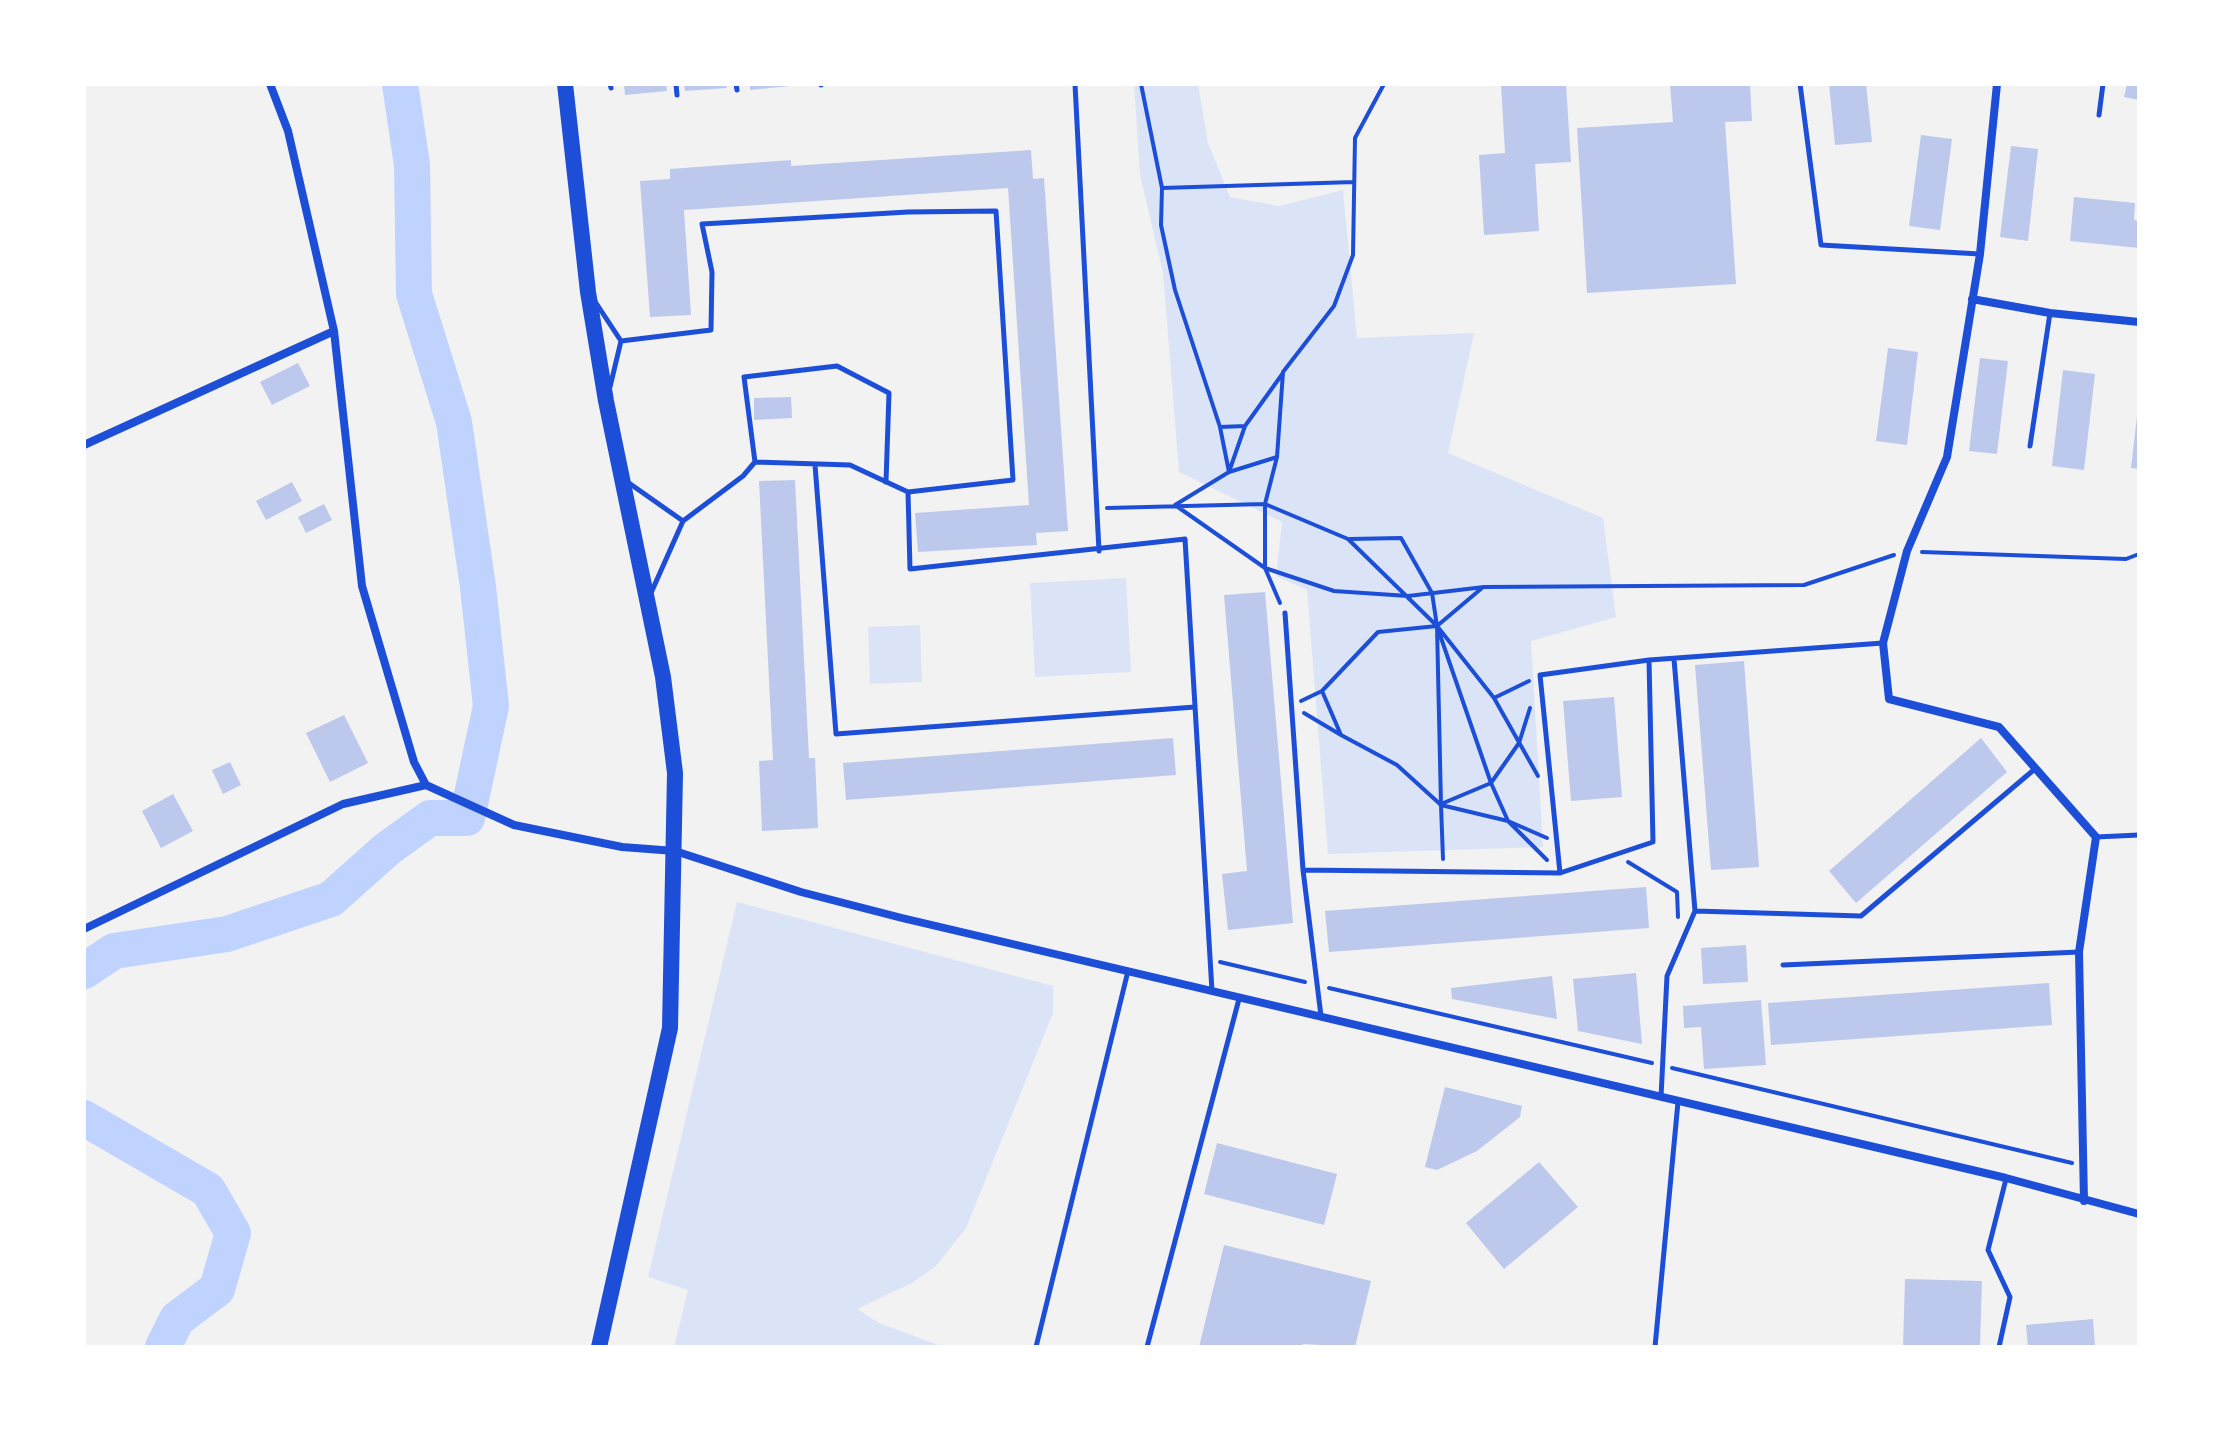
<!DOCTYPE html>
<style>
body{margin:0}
#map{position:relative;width:2223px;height:1431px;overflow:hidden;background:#f2f2f2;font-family:Rubik,sans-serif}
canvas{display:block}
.frame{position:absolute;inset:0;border:86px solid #fff;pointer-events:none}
</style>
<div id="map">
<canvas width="2223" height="1431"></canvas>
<div class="frame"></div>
</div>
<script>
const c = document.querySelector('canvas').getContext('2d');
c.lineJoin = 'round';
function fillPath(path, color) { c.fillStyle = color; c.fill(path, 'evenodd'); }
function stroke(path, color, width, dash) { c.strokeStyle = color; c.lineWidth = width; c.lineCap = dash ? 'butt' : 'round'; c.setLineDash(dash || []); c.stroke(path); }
fillPath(new Path2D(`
 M 1134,84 L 1198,84 L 1208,143 L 1230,197 L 1279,206 L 1343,190 L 1357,338 L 1474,333 L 1448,453 L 1603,518 L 1616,617 L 1531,641 L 1543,847 L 1328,854 L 1307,590 L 1276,576 L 1282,522 L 1179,472 L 1163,273 L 1140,175 Z
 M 1126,578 L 1131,672 L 1035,677 L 1030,583 Z
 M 920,625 L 922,682 L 870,684 L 868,627 Z
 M 737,902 L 1053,986 L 1053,1013 L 966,1228 L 936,1266 L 912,1283 L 857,1309 L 879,1323 L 944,1347 L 674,1347 L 688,1290 L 648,1277 Z`), '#dbe4f7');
stroke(new Path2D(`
 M 84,971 L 114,951 L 227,934 L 331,899 L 387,849 L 430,818 L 467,818 L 491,706 L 478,587 L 454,422 L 414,294 L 412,165 L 400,84
 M 84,1118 L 208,1190 L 233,1233 L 217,1289 L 177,1319 L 163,1347`), '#bfd3fe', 36);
fillPath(new Path2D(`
 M 624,84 L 666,84 L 667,91 L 625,95 Z
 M 684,84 L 726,84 L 727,88 L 685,91 Z
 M 750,84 L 790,84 L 790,86 L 750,90 Z
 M 1501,84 L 1566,84 L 1571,162 L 1535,164 L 1539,231 L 1484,235 L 1479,155 L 1505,153 Z
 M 1670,84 L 1750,84 L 1752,121 L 1725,122 L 1736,284 L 1587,293 L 1577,128 L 1673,122 Z
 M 1829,84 L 1866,84 L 1872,142 L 1835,145 Z
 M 2127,84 L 2139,84 L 2139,100 L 2124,97 Z
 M 1921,135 L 1952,139 L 1940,230 L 1909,226 Z
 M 2011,146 L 2038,149 L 2028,241 L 2000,237 Z
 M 1031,150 L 1033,179 L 1044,178 L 1068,531 L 1036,533 L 1037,545 L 918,552 L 915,513 L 1029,505 L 1008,188 L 684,210 L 691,315 L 650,317 L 640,181 L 670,179 L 670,169 L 791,160 L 791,166 Z
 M 2074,197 L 2135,203 L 2134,220 L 2139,221 L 2139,248 L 2070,241 Z
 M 1888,348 L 1918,352 L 1907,445 L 1876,441 Z
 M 1980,358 L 2008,361 L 1997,454 L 1969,451 Z
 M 298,363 L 310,386 L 272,405 L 260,382 Z
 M 2063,370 L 2095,374 L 2084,470 L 2052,466 Z
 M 791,397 L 792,418 L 754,420 L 754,398 Z
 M 2137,416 L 2139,416 L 2139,469 L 2131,468 Z
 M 795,480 L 809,758 L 815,758 L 818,828 L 762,831 L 759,761 L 773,760 L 759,481 Z
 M 292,482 L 302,501 L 266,520 L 256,501 Z
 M 324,504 L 332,520 L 306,533 L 298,517 Z
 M 1265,592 L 1293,923 L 1228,930 L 1222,874 L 1247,871 L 1224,595 Z
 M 1744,661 L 1759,867 L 1711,870 L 1695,665 Z
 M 1614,697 L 1622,797 L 1571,801 L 1563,701 Z
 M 344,715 L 368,763 L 330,782 L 306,733 Z
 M 1173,738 L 1176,775 L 846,800 L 843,763 Z
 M 1981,738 L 2007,772 L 1856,903 L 1829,871 Z
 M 230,762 L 241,785 L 223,794 L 212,770 Z
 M 173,794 L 193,831 L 161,848 L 142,811 Z
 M 1646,887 L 1649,928 L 1329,952 L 1325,911 Z
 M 1746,945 L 1748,982 L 1703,984 L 1701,948 Z
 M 1636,973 L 1642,1044 L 1578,1031 L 1573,979 Z
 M 1552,976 L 1557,1019 L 1452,999 L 1451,988 Z
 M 2049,983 L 2052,1025 L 1771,1045 L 1768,1003 Z
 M 1761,1000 L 1766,1065 L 1704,1069 L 1701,1027 L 1684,1028 L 1683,1006 Z
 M 1445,1087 L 1522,1106 L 1520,1117 L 1477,1151 L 1437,1170 L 1425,1167 Z
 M 1217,1143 L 1337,1174 L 1324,1225 L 1204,1194 Z
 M 1539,1162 L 1578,1207 L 1504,1269 L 1466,1223 Z
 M 1224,1245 L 1371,1281 L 1355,1347 L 1303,1344 L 1302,1347 L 1199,1347 Z
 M 1905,1279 L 1982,1281 L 1980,1347 L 1903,1347 Z
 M 2093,1319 L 2095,1347 L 2028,1347 L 2026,1325 Z`), '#bdc9ec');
stroke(new Path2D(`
 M 1141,84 L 1162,188 L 1161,225 L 1175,290 L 1220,427 L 1229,472
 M 1162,188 L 1354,182
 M 1220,427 L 1245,426
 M 1277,457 L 1229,472 L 1175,505 L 1265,568 L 1334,591 L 1408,596 L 1484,587 L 1804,585 L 1894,555
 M 1230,469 L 1245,426 L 1283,373
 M 1107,508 L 1265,504 L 1348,539 L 1437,626 L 1494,698 L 1529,681
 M 1350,539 L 1401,538 L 1432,593 L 1437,626 L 1441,805 L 1508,821 L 1547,860
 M 1922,552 L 2126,559 L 2139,554
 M 1280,603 L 1265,568 L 1265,504 L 1277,457 L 1283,372 L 1334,306 L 1353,255 L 1355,138 L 1384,84
 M 1439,632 L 1491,783 L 1508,821 L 1547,838
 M 1322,691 L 1341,735 L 1397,765 L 1441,805 L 1443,859
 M 1494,698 L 1538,776
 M 1301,701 L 1322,691 L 1378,632 L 1437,626 L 1482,588
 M 1304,713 L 1341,735
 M 1441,804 L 1491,783 L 1519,743 L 1530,708
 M 1628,862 L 1677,892 L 1678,917
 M 1220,962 L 1305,982
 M 1329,988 L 1652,1063
 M 1672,1068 L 2072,1163`), '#1d4ed8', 4);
stroke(new Path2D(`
 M 610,84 L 611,88
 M 676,84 L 677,95
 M 736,84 L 737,90
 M 821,84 L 821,85
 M 1075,84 L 1099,551
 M 1800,84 L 1821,245 L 1980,254
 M 2099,115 L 2103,84
 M 596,303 L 621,341 L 711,330 L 712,272 L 702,224 L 908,212 L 996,211 L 1013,480 L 908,492 L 850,465 L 755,462
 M 610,387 L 621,341
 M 2030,446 L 2050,313
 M 815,465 L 836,734 L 1195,707
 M 626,481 L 683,521 L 743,476 L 755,462 L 744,377 L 837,366 L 889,393 L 886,482
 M 908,492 L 910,569 L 1185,539 L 1212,991
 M 651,593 L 683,521
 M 1285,613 L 1303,870 L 1321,1016
 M 2096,837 L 2139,835
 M 1303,870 L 1560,873 L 1653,842 L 1649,660 L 1883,643
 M 1560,873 L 1540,675 L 1649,660
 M 1695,911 L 1861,916 L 2036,768
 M 1783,965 L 2079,952
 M 1661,1097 L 1667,976 L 1695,911 L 1674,659
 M 1036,1347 L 1128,971
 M 1147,1347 L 1239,999
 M 1655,1347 L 1678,1102
 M 1999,1347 L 2010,1297 L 1988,1250 L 2006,1179`), '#1d4ed8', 5);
stroke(new Path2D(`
 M 270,84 L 288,131 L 334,331 L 362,586 L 414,762 L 426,785
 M 1997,84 L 1980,254 L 1947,457 L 1907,551 L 1883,643 L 1889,699 L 1999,727 L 2096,837 L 2079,952 L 2084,1201
 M 1972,299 L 2050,313 L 2139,322
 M 84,445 L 334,331
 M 426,785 L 514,825 L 622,847 L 675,851 L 801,892 L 902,918 L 2006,1178 L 2139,1214
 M 84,929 L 343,804 L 426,785`), '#1d4ed8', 8);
stroke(new Path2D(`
 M 565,84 L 588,292 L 606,401 L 663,677 L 675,773 L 670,1028 L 599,1347`), '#1d4ed8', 16);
</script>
